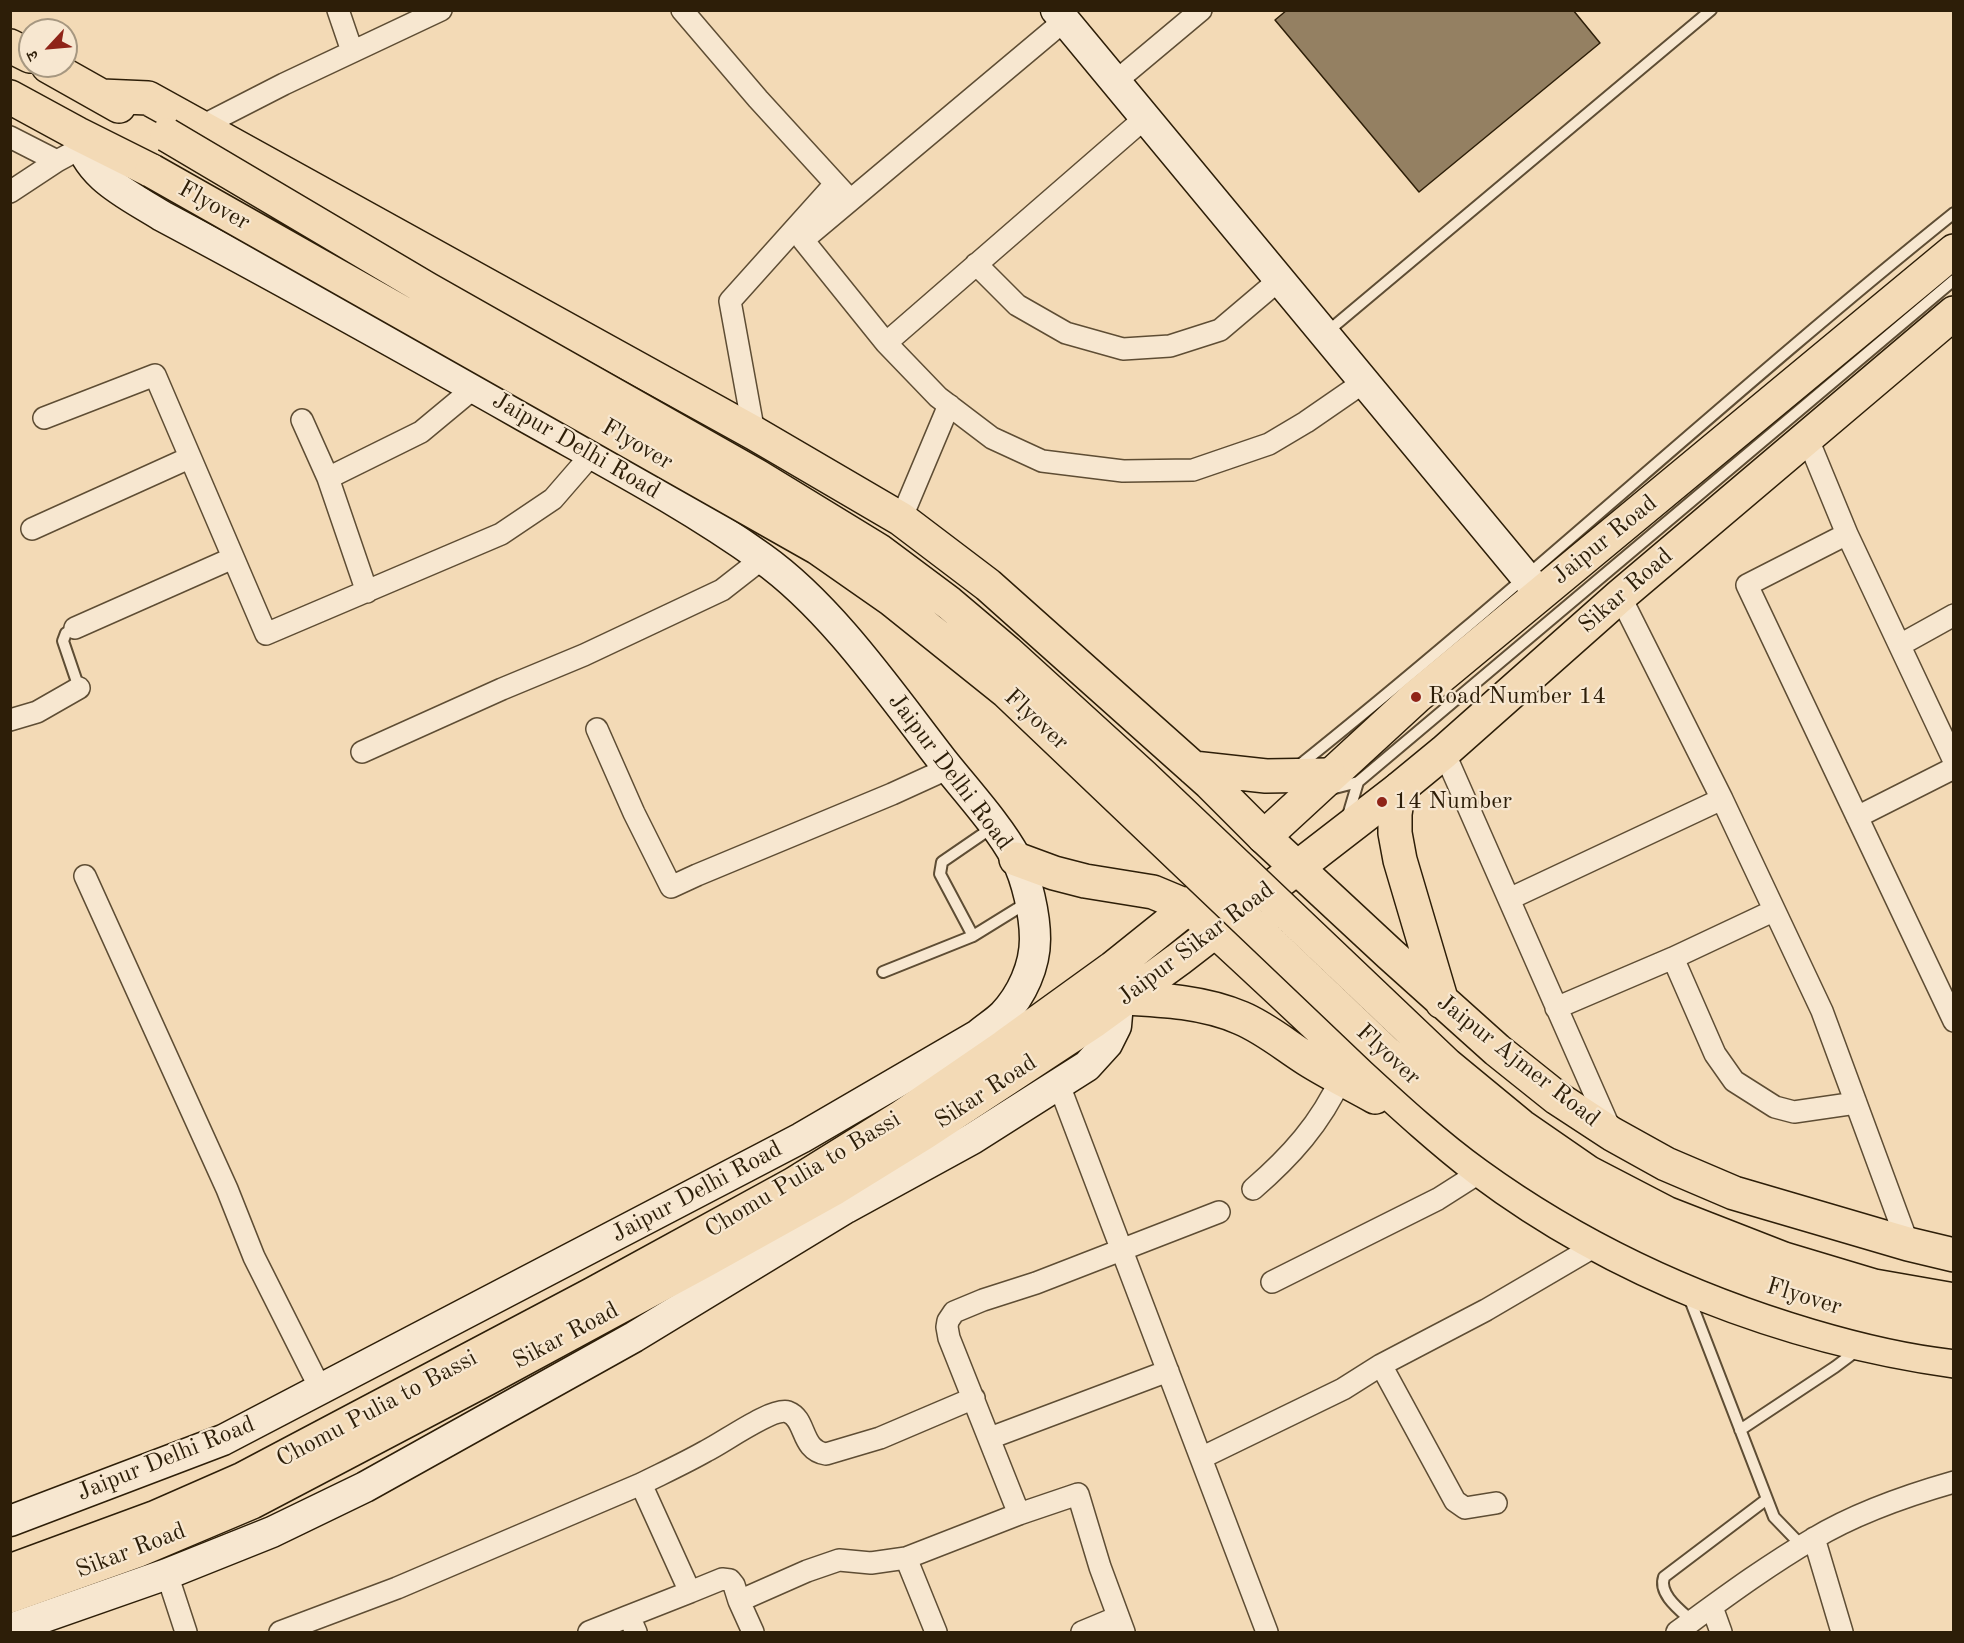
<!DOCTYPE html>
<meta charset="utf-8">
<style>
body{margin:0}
#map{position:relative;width:1964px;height:1643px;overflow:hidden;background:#f3dab6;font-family:"Old Standard TT","Noto Serif Devanagari",serif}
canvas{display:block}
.frame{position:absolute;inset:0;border:12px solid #2d1e08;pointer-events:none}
.north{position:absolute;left:18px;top:18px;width:60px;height:60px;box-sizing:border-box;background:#f7e7d0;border:2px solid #a69780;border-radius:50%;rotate:244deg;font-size:16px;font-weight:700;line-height:24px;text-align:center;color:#2d1e08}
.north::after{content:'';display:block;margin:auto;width:21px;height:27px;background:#8f2418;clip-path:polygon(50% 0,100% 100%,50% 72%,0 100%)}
</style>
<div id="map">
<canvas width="1964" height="1643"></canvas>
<div class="frame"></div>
<div class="north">उ</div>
</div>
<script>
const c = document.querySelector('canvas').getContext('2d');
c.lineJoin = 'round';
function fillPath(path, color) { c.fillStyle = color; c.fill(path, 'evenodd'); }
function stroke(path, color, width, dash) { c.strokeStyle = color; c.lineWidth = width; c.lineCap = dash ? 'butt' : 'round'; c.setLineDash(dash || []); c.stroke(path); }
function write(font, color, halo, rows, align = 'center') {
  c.font = font + ' "Old Standard TT",serif'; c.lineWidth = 4.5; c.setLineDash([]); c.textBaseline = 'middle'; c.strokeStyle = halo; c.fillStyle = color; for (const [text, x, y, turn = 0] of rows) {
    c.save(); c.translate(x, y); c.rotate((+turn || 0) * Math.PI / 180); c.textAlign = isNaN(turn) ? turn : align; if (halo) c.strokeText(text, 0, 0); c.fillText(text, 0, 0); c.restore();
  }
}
const building = new Path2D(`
 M 1287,10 L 1573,10 L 1600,43 L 1419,192 L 1275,20 Z`);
fillPath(building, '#948062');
stroke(building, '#2d1e08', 1.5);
const lane = new Path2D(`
 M 1327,332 L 1711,10
 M 75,628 L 66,633 L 63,641 L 79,688
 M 1296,768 C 1520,589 1730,393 1954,213
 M 1331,789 L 1358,782 L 1954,280
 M 1347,819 L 1358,782
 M 973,936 L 940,874 L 942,862 L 993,827
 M 883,972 L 973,936 L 1028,902
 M 1689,1297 L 1774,1517 L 1802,1546
 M 1740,1430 L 1835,1367 L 1859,1349
 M 1692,1621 C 1680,1610 1658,1594 1664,1577 L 1767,1499`);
const street = new Path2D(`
 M 338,10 L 352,51
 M 682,10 L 758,99 L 844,193
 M 1064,21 L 803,240 L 886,343 L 1145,118
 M 1115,82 L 1201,10
 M 200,127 L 284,84 L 441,10
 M 10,137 L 57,161
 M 10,192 L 57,161 L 81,148
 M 976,264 L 1017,305 L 1066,333 L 1123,349 L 1170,346 L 1220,330 L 1279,280
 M 886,343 L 938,397 L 992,438 L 1042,461 L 1123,471 L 1193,470 L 1269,444 L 1306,422 L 1364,382
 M 44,418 L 155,375 L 266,634 L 501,534 L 553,499 L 592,454
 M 302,420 L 328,478 L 421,432 L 474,388
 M 754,433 L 730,301 L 835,184
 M 1807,437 L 1847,534
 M 328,478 L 367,592
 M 901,519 L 949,405
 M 32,529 L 189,458
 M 1620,596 L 1722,799 L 1822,1011 L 1908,1244
 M 75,628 L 233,558
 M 1900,645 L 1954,615
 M 10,720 L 37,712 L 79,688
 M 597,729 L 634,813 L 671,887 L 697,875 L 892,794 L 949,768
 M 362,752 L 502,689 L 584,655 L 722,590 L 763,558
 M 1444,752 L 1611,1131
 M 1954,761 L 1847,534 L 1747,585 L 1954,1021
 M 1857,817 L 1954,768
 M 85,876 L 227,1189 L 254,1257 L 320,1388
 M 1509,899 L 1722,799
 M 1673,958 L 1715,1054 L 1734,1081 L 1775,1107 L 1794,1112 L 1856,1103
 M 1556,1008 L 1673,958 L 1773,911
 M 1059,1085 L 1267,1632
 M 1253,1189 C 1290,1157 1321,1123 1341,1078
 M 1272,1282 L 1438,1199 L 1482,1171
 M 1381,1365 L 1455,1501 L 1465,1508 L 1496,1503
 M 974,1398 L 880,1438 L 826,1454 C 800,1450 807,1419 788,1412 C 772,1407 723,1443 706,1451 C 685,1463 663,1473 641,1484 L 690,1592 L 722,1579 L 730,1580 L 734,1585 L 739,1601 L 807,1571 L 839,1560 L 871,1563 L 906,1558 L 1019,1514
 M 990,1438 L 1168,1371
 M 1201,1458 L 1343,1389 L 1381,1365 L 1486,1310 L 1597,1245
 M 1814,1538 L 1842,1632
 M 906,1558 L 936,1632
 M 167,1574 L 186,1632
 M 739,1601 L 753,1632
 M 1712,1607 L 1721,1632
 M 280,1632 L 397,1588 L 641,1484
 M 589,1632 L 629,1616
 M 636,1632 L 629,1616 L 690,1592
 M 1082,1632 L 1118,1617
 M 1124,1632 L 1100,1567 L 1078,1494 L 1019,1514 L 949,1338 L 947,1327 L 948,1321 L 954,1312 L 983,1300 L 1036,1283 L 1219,1212
 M 1677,1632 C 1721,1600 1765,1567 1813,1539 C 1856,1513 1905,1496 1954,1482`);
const secondary = new Path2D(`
 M 1056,10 L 1540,594
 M 10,1521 L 223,1440 L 801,1138 L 978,1035 C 986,1028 996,1022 1003,1015 C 1022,995 1035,966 1035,939 C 1035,915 1027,879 1016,858 C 999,826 965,789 942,760 C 890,693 831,607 762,558 C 687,504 604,461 524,416 C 404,348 284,281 162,216 C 129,195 86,177 78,134
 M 10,1629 L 167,1574 L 272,1532 L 365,1487 L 634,1337 L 846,1208 L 972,1139 L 1087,1066 L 1107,1044 L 1116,1026 L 1118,1003`);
const primary = new Path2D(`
 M 1264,837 L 1416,697 L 1954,251
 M 1298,867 L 1399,789 L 1444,752 L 1620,596 L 1954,313`);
const highway = new Path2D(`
 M 10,46 L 30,56
 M 48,66 L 119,106
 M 102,96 L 148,98 L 754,433 L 901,519 L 988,585 L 1210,783 L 1264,837 L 1390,954 L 1497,1050 L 1557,1098 L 1612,1134 L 1666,1164 L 1734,1193 L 1908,1244 L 1954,1255
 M 10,97 L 78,134 L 152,171
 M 1193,768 L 1266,776 L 1329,775
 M 1399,789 L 1395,814 L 1395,833 L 1400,860 L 1442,1002
 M 1016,859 L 1054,873 L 1085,881 L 1153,892 L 1189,907 C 1242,955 1294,1004 1346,1053 C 1390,1093 1433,1134 1480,1170 C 1617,1273 1785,1337 1954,1361
 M 1124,998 C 1164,1000 1204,1002 1241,1018 C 1265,1028 1285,1045 1307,1059 C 1329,1073 1352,1084 1375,1097
 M 10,1571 L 154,1518 L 243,1479 L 593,1294 L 794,1184 L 900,1118 L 1005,1046 L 1113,968 L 1189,907 L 1232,866
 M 10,1596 L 136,1551 L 252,1502 L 486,1379 L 704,1261 L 835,1188 L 924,1133 L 1094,1021 L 1179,959 L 1298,867`);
stroke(lane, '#5e4d34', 14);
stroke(street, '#5e4d34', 24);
stroke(secondary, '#2d1e08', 33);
stroke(primary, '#2d1e08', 36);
stroke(highway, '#2d1e08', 36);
stroke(lane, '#f7e7d0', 10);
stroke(street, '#f7e7d0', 21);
stroke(secondary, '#f7e7d0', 30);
stroke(primary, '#f3dab6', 33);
stroke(highway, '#f3dab6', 33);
const highwayBridge = new Path2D(`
 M 167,135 L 427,289 L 757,476 L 878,550 L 949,603 L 1007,652 L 1143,776 L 1447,1065 L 1521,1126 L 1589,1173 L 1666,1213 L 1784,1259 L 1874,1286 L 1954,1300
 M 152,171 L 818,548 L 891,599 L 1007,692 L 1383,1050 C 1420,1084 1457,1118 1497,1147 C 1595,1218 1705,1269 1820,1303 C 1864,1316 1908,1327 1954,1332`);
stroke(highwayBridge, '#2d1e08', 36, []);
stroke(highwayBridge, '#f3dab6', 33);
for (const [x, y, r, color] of [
 [1416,697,6,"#8f2418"],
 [1382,802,6,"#8f2418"]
]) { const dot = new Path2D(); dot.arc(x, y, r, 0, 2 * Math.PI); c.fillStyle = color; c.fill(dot); stroke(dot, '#f7e7d0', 2); }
write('24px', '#2d1e08', '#f7e7d0', [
 ["Flyover",214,206,29],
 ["Flyover",637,445,30],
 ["Jaipur Delhi Road",576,446,30],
 ["Jaipur Road",1605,540,-39],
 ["Sikar Road",1626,591,-41],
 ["Flyover",1036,720,43],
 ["Jaipur Delhi Road",950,772,53],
 ["Jaipur Sikar Road",1196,944,-37],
 ["Flyover",1388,1055,43],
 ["Jaipur Ajmer Road",1518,1061,38],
 ["Sikar Road",986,1092,-33],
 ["Chomu Pulia to Bassi",803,1175,-31],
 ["Jaipur Delhi Road",697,1192,-28],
 ["Flyover",1804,1297,17],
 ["Sikar Road",566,1336,-28],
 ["Chomu Pulia to Bassi",377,1409,-28],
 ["Jaipur Delhi Road",166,1459,-22],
 ["Sikar Road",131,1551,-21]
]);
write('24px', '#2d1e08', '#f7e7d0', [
 ["Road Number 14",1428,697],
 ["14 Number",1394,802]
], 'left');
</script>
